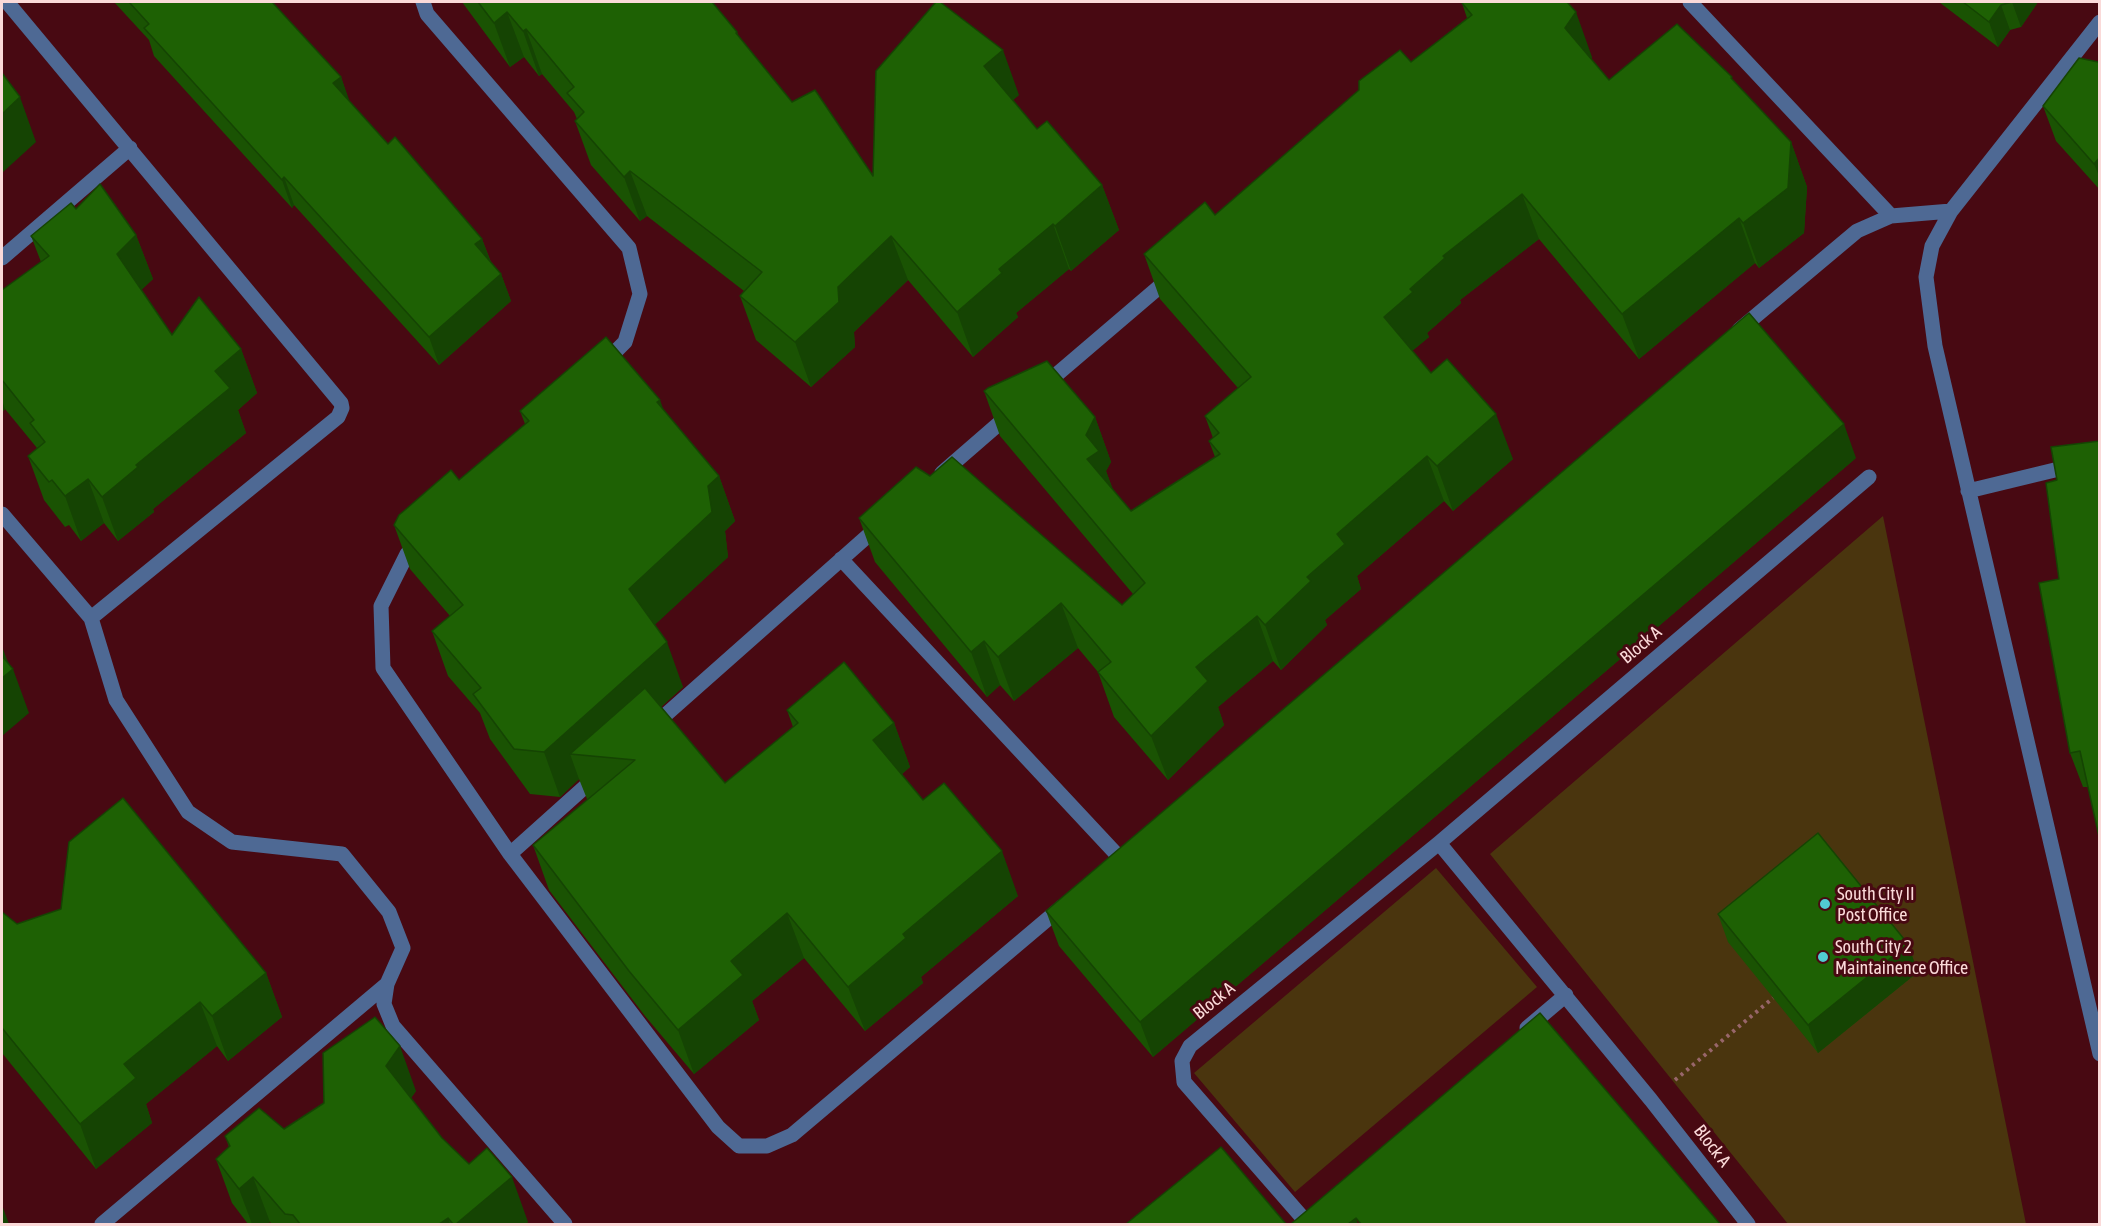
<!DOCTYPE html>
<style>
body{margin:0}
#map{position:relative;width:2101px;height:1226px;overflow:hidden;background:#480912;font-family:"Asap Condensed",sans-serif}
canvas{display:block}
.frame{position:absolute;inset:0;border:3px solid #fbdad9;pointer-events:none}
</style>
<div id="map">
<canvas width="2101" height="1226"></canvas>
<div class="frame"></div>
</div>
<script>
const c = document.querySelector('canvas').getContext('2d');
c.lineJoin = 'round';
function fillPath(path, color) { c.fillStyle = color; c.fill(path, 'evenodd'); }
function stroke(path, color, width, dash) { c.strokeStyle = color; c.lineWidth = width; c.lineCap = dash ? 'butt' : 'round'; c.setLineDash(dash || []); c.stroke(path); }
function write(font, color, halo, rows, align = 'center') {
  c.font = font + ' "Asap Condensed",sans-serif'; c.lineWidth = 6; c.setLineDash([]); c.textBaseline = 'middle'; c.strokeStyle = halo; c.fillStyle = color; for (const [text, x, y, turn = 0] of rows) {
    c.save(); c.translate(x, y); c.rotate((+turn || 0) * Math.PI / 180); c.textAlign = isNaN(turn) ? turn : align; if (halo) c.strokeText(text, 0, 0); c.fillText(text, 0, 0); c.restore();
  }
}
fillPath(new Path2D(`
 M 1883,516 L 2026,1224 L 1788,1224 L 1490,854 Z
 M 1436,868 L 1537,987 L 1295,1192 L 1194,1073 Z`), '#4a350e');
stroke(new Path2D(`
 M 1675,1080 L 1773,998`), '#98666a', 4, [3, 4.5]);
stroke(new Path2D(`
 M 7,2 L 341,403 L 342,408 L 338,417 L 91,618
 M 423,2 L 427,14 L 629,248 L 640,294 L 625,342 L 604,363
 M 1690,2 L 1891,216
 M 2100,22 L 1951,211 L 1932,246 L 1926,277 L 1935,346 L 2100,1054
 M 2,258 L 130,148
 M 1739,330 L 1857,231 L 1891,216 L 1951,211
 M 1042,387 L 1172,276
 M 942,473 L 1010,414
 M 1968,491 L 2100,459
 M 2,514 L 91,618 L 116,700 L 188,812 L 232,842 L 342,854 L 389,912 L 403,948 L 387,984 L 384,1004 L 393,1026 L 565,1224
 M 419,543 L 407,554 L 381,606 L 383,668 L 510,854 L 718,1127 L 739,1146 L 767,1146 L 792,1135 L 1063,906
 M 841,559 L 1120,858
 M 653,726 L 880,525
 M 1439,843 L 1651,1100 L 1748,1224
 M 510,854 L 597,776
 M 1527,1028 L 1566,995
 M 102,1224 L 387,984
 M 1308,1224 L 1184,1082 L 1182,1061 L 1190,1046 L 1439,843 L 1869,477`), '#4e6994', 15);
fillPath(new Path2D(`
 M 114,2 L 272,2 L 341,77 L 349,101 L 388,144 L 482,239 L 491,262 L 501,274 L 511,301 L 439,365 L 294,205 L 292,208 L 154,56 L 149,40 Z
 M 462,2 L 712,2 L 737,32 L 739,37 L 792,102 L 873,176 L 1019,95 L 1013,100 L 1037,129 L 1102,185 L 1119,230 L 1071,271 L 1069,269 L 1016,313 L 1018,317 L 973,357 L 908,280 L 854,332 L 855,347 L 811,387 L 756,340 L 740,296 L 744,291 L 647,216 L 640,221 L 591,165 L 575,121 L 577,119 L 574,112 L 542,74 L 539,76 L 524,57 L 510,67 Z
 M 1939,2 L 2038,2 L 2021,27 L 2010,30 L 1998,47 Z
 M 1462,3 L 1592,57 L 1591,59 L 1609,80 L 1734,82 L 1791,142 L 1807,187 L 1804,233 L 1759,268 L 1755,263 L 1639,359 L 1539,239 L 1460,300 L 1461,303 L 1427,333 L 1429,337 L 1412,351 L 1431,373 L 1513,459 L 1453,511 L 1444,501 L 1357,576 L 1361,589 L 1325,620 L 1327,625 L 1281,670 L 1273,661 L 1218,707 L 1224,725 L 1168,780 L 1114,717 L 1098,672 L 1078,648 L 1014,701 L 1000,685 L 987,697 L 875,562 L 859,518 L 1122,605 L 1133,594 L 1000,436 L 984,391 L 1095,417 L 1111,462 L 1106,471 L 1113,490 L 1131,511 L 1215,457 L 1209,441 L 1213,438 L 1205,416 L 1238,388 L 1160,299 L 1144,254 L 1215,215 L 1467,18 Z
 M 2100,61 L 2100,190 L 2056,141 L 2043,106 Z
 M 76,209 L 136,235 L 153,279 L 141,290 L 172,335 L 241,349 L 257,393 L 238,410 L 246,433 L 153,509 L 154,512 L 118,541 L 104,523 L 81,541 L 69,525 L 65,527 L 44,500 L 28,456 L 37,448 L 5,409 L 2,412 L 2,290 L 41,262 L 31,236 Z
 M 520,411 L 664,411 L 719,476 L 735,521 L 725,531 L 728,557 L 654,625 L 683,687 L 661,707 L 725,783 L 793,727 L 787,710 L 894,723 L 910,767 L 902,774 L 923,800 L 1018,896 L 921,977 L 923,983 L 865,1031 L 804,958 L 752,1001 L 759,1020 L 694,1074 L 645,1016 L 549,890 L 533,845 L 588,799 L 587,799 L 579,779 L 560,797 L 530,794 L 490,739 L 480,713 L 448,676 L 432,631 L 450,616 L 410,569 L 394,525 L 459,480 L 525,424 Z
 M 1856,458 L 1153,1057 L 1059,946 L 1046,911 Z
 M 2057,480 L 2088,787 L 2083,787 L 2070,753 L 2059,579 Z
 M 2,912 L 17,924 L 266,973 L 282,1017 L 228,1061 L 217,1046 L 146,1104 L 152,1123 L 96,1169 L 2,1053 Z
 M 1718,914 L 1918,972 L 1818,1053 L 1728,942 Z
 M 416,1091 L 411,1098 L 442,1138 L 528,1222 L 525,1224 L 272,1224 L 270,1222 L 266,1224 L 248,1224 L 232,1203 L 216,1159 L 229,1147 L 225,1136 L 284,1129 Z`), '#1a5303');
fillPath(new Path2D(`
 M 2012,2 L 2038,2 L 2021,27 Z
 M 2001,5 L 2010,30 L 1998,47 L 1989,22 Z
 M 507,12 L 524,57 L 510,67 L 494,23 Z
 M 1576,12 L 1592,57 L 1581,73 L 1565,28 Z
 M 526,29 L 542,74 L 539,76 L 523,31 Z
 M 1003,50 L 1019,95 L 1000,111 L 984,66 Z
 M 341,77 L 351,105 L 333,83 Z
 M 20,97 L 36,142 L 2,173 L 2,114 Z
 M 1791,142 L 1807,187 L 1804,233 L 1759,268 L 1743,223 Z
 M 2100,157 L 2100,178 L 2094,164 Z
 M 630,171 L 647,216 L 640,221 L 624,177 Z
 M 284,177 L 294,205 L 292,208 L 282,180 Z
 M 1102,185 L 1119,230 L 1071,271 L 1055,226 Z
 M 1522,194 L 1539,239 L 1460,300 L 1461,303 L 1427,333 L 1429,337 L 1400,361 L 1384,317 L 1443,256 Z
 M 1739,218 L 1755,263 L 1639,359 L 1622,314 Z
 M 1053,224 L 1069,269 L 1016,313 L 1018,317 L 973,357 L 957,312 L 999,269 Z
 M 136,235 L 153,279 L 133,298 L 117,254 Z
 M 891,236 L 908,280 L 854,332 L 855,347 L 811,387 L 795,342 L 838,287 Z
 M 482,239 L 492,266 L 475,244 Z
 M 501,274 L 511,301 L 439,365 L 429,337 Z
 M 241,349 L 257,393 L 238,410 L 246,433 L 153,509 L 154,512 L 118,541 L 102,497 L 215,371 Z
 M 2,400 L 5,409 L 2,412 Z
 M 660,400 L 676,444 L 657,402 Z
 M 1496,414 L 1513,459 L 1453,511 L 1437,466 Z
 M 1095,417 L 1111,462 L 1106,471 L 1115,495 L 1087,459 L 1086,435 Z
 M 1844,424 L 1856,458 L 1153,1057 L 1140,1022 Z
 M 1427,456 L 1444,501 L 1357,576 L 1361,589 L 1325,620 L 1327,625 L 1281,670 L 1265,625 L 1307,577 L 1337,534 Z
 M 719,476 L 735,521 L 725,531 L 728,557 L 645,634 L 629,589 L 708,486 Z
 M 88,479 L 104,523 L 81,541 L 65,496 Z
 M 1061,603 L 1078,648 L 1014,701 L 998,657 Z
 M 1257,616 L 1273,661 L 1218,707 L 1224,725 L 1168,780 L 1151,736 L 1196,667 Z
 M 984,641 L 1000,685 L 987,697 L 971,652 Z
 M 667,642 L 683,687 L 604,757 L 570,754 L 579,779 L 560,797 L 544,752 Z
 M 3,649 L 11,670 L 13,669 L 29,713 L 2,736 L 2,651 Z
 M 894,723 L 910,767 L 889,785 L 873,740 Z
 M 1002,851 L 1018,896 L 921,977 L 923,983 L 865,1031 L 848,987 L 903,934 Z
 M 787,913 L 804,958 L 752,1001 L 759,1020 L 694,1074 L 678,1030 L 731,961 Z
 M 1908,944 L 1918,972 L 1818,1053 L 1808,1025 Z
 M 266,973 L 282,1017 L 228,1061 L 212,1016 Z
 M 200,1002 L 217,1046 L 146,1104 L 152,1123 L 96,1169 L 80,1124 L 124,1064 Z
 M 400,1046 L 416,1091 L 402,1110 L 386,1066 Z
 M 253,1177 L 270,1222 L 266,1224 L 252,1224 L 239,1189 Z
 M 512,1177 L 528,1222 L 525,1224 L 456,1224 Z
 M 2,1205 L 9,1224 L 2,1224 Z
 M 448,1218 L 450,1224 L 439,1224 Z
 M 1356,1218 L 1358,1224 L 1348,1224 Z`), '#154403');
const building = new Path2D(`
 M 129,2 L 272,2 L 341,77 L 333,83 L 388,144 L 395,137 L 482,239 L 475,244 L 501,274 L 429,337 L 284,177 L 282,180 L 144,28 L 149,24 Z
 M 478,2 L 712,2 L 737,32 L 736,33 L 792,102 L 815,90 L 873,176 L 876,71 L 936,2 L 940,2 L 1003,50 L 984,66 L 1037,129 L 1047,121 L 1102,185 L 1055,226 L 1053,224 L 999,269 L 1002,273 L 957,312 L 891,236 L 838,287 L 839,302 L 795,342 L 740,296 L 762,272 L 630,171 L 624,177 L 575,121 L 584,112 L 567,93 L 574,87 L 526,29 L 523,31 L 507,12 L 494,23 Z
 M 1464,2 L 1567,2 L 1576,12 L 1565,28 L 1609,80 L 1677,24 L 1732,77 L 1731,78 L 1791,142 L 1788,188 L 1743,223 L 1739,218 L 1622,314 L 1522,194 L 1443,256 L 1445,258 L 1410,289 L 1413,292 L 1384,317 L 1431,373 L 1447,359 L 1496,414 L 1437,466 L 1427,456 L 1337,534 L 1345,544 L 1307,577 L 1311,581 L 1265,625 L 1257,616 L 1196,667 L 1208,681 L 1151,736 L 1098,672 L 1111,662 L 1061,603 L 998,657 L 984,641 L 971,652 L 859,518 L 916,467 L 930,476 L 952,457 L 1122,605 L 1145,583 L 984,391 L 988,388 L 1047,361 L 1095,417 L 1086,435 L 1099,451 L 1087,459 L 1131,511 L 1220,454 L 1209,441 L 1219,433 L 1205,416 L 1251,377 L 1144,254 L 1205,202 L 1215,215 L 1359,90 L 1359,81 L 1400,50 L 1411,62 L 1472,15 L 1462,3 Z
 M 1963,2 L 2012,2 L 2001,5 L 1989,22 Z
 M 2079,58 L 2098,62 L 2100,61 L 2100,157 L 2094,164 L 2043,106 Z
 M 2,73 L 20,97 L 2,114 Z
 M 100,184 L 136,235 L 117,254 L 172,335 L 199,297 L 241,349 L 215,371 L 230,388 L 136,465 L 138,467 L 102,497 L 88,479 L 65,496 L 52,480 L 49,482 L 28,456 L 45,442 L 30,423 L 34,420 L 2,380 L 2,290 L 49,256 L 31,236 L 71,203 L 76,209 Z
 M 1749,313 L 1844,424 L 1140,1022 L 1046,911 Z
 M 606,337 L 660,400 L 657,402 L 719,476 L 708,486 L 712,512 L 629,589 L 667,642 L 544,752 L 514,749 L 473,694 L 481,688 L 432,631 L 463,605 L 394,525 L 399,515 L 405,510 L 451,470 L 459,480 L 529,421 L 520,411 Z
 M 2100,441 L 2100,841 L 2080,751 L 2070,753 L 2039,583 L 2059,579 L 2046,483 L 2057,480 L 2051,447 Z
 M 2,656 L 13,669 L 2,678 Z
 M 844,662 L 894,723 L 873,740 L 923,800 L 944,783 L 1002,851 L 903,934 L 906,938 L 848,987 L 787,913 L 731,961 L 743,975 L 678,1030 L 629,971 L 533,845 L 635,760 L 570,754 L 645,688 L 725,783 L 798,723 L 787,710 Z
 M 123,798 L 266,973 L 212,1016 L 200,1002 L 124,1064 L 136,1078 L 80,1124 L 2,1028 L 2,912 L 17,924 L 61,909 L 69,842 Z
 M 1818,833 L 1908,944 L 1808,1025 L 1718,914 Z
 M 1540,1013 L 1720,1224 L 1361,1224 L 1356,1218 L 1348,1224 L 1291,1224 Z
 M 375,1017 L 400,1046 L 386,1066 L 442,1138 L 469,1164 L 487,1148 L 512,1177 L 456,1224 L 453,1224 L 448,1218 L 439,1224 L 300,1224 L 293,1215 L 285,1214 L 253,1177 L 239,1189 L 216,1159 L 230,1146 L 225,1136 L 259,1108 L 284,1129 L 324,1103 L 323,1053 Z
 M 1221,1147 L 1286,1224 L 1126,1224 Z`);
fillPath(building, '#1e6104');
stroke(building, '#154403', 1.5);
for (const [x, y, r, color] of [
 [1825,904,6,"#51ccd2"],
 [1823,957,6,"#51ccd2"]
]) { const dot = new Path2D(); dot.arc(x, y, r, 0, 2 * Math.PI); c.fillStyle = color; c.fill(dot); stroke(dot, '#480912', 2); }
write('18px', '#fbdad9', '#480912', [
 ["Block A",1641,645,-40],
 ["Block A",1214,1001,-39],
 ["Block A",1712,1146,52]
]);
write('18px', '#fbdad9', '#480912', [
 ["South City II",1837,894],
 ["Post Office",1837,915],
 ["South City 2",1835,947],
 ["Maintainence Office",1835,968]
], 'left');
</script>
